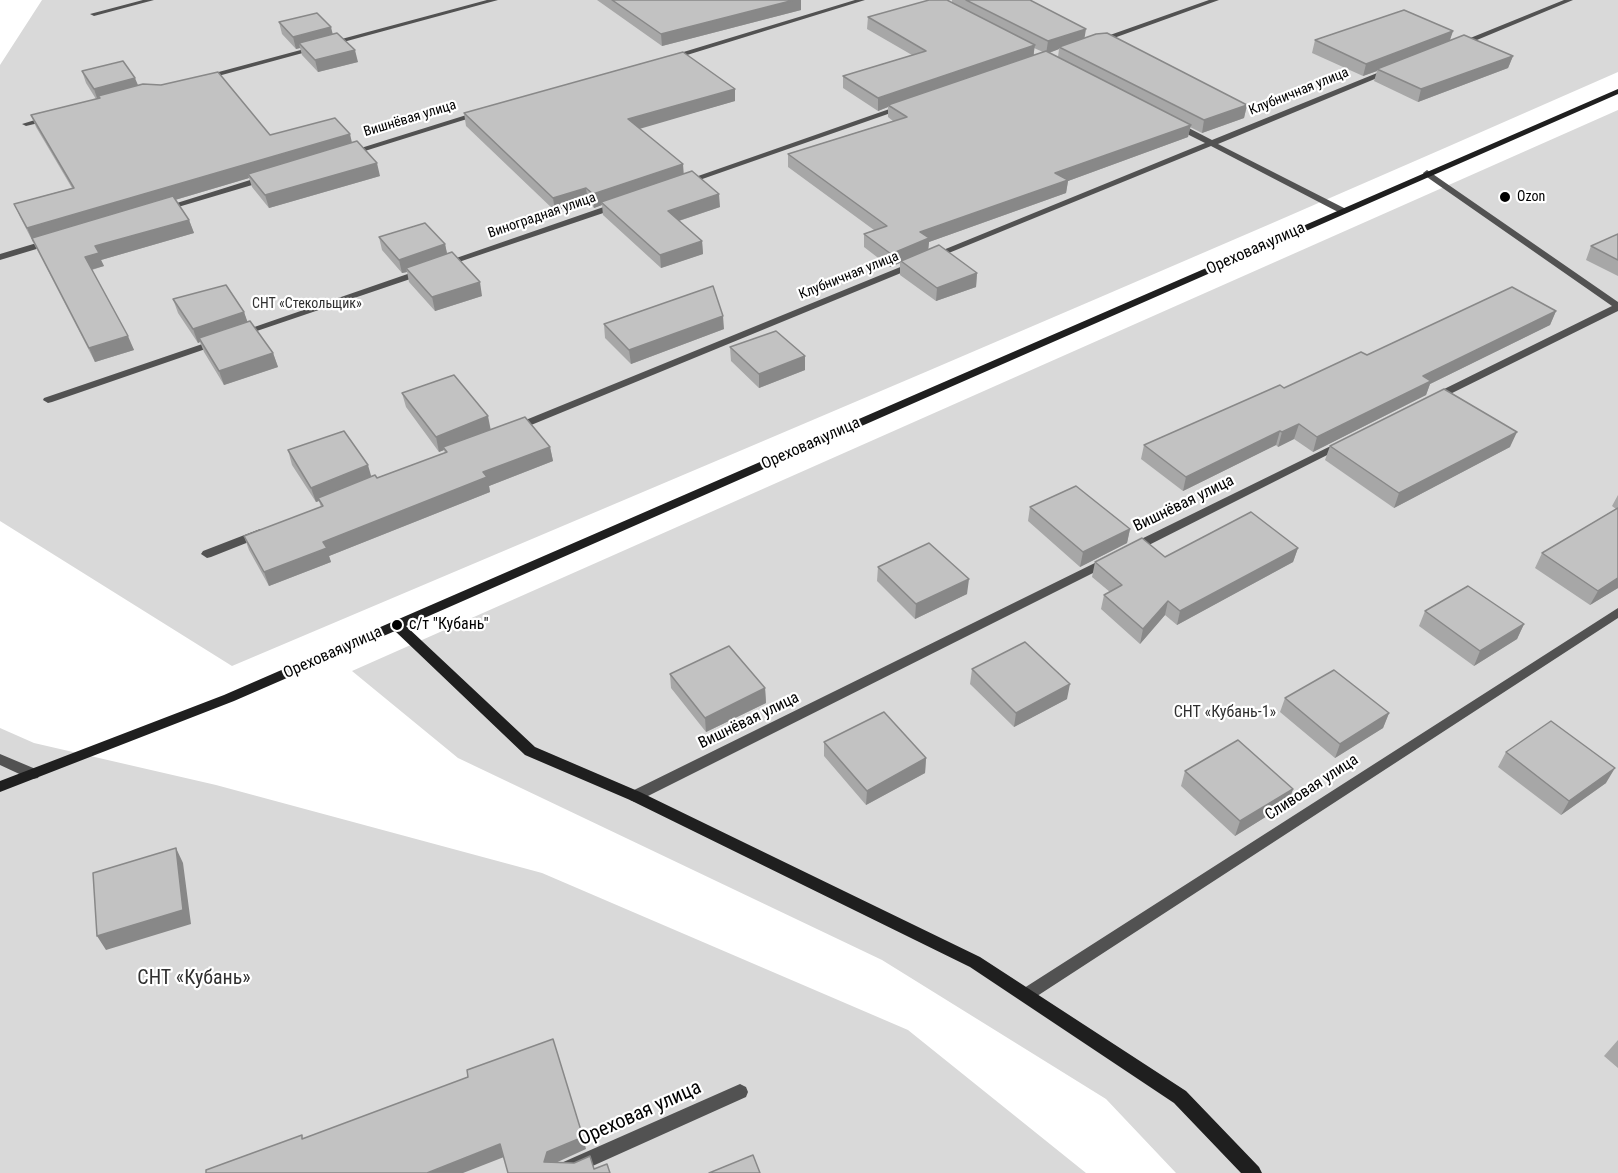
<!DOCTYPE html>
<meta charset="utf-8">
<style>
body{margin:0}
canvas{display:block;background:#fff}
</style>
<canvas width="1618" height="1173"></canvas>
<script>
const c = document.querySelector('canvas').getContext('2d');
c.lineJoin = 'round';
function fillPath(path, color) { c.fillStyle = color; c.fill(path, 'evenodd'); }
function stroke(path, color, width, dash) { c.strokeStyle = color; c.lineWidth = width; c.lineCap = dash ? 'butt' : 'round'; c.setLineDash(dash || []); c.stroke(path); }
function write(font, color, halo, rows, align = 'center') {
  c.font = font + ' "Roboto Condensed",sans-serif'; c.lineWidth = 4.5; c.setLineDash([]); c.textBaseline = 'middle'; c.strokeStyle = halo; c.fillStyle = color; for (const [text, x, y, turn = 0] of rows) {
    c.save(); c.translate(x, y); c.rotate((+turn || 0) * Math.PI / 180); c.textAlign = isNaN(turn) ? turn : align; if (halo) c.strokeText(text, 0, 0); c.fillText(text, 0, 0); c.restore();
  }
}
fillPath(new Path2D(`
 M 42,0 L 1618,0 L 1618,72 C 1158,275 695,470 232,666 L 0,521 L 0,65 Z
 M 1618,110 L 1618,1173 L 1176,1173 L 1106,1099 L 882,960 L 458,758 L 352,671 Z
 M 0,728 L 34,743 L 216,785 L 542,873 L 908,1030 L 1086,1173 L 0,1173 Z`), '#d9d9d9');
fillPath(new Path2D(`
 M 143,0 L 154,0 L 94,16 L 90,14 Z
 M 487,0 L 498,0 L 207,79 L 200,77 Z
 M 855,0 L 865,0 L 674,59 L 667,57 Z
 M 1209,0 L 1219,0 L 1100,43 L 1093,41 Z
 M 1564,0 L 1573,0 L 1460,47 L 1453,45 Z
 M 1387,69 L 1394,71 L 1218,144 L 1346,209 L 1346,213 L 1340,213 L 1211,146 L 934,259 L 931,260 L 926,257 L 1205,143 L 1173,127 L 1173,123 L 1179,123 L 1212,140 Z
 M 898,106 L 905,108 L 688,184 L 681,182 Z
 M 476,112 L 483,114 L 352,155 L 345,153 Z
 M 48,116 L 51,116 L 51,120 L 26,126 L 22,124 Z
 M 1427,170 L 1618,302 L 1618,311 L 1438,400 L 1430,400 L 1429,398 L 1430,396 L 1612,306 L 1424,175 L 1423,173 Z
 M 266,175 L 269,176 L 269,180 L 168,210 L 161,208 Z
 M 618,202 L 622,205 L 621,207 L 447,266 L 441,266 L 439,264 Z
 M 50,239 L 53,240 L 53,244 L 0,260 L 0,254 Z
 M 915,261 L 918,262 L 918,266 L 519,430 L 515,431 L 510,428 L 511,426 Z
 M 422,269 L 427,272 L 425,274 L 245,335 L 239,335 L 237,333 Z
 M 217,339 L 220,340 L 220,344 L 52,402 L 48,403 L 43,400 L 44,398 Z
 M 1343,440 L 1347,441 L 1348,443 L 1347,445 L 1137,551 L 1129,551 L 1127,548 L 1129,545 Z
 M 260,529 L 266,533 L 264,536 L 211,557 L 207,558 L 201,554 L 203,551 Z
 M 1107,557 L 1113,561 L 1111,564 L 640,800 L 635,802 L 630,800 L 628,796 L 630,792 Z
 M 1618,608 L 1618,618 L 1031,1000 L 1026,1002 L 1021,1000 L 1018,995 L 1021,990 Z
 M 0,754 L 38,770 L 40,774 L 38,778 L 33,779 L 28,778 L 0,765 Z
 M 740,1084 L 746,1087 L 748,1092 L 746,1097 L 577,1173 L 549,1173 L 552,1167 Z`), '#525252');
fillPath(new Path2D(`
 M 1618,89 L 1618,94 L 406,626 L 535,747 L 640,792 L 980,957 L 1186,1091 L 1259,1167 L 1262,1173 L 1241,1173 L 1174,1103 L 970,967 L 630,800 L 525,755 L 395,631 L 234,701 L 0,792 L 0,781 L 224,695 Z`), '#1f1f1f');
fillPath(new Path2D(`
 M 597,0 L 801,0 L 801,10 L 662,46 Z
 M 952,0 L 1030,0 L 1084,38 L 1247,105 L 1244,118 L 1202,133 L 1190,127 L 1188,137 L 1068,181 L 1066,193 L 929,242 L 928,250 L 977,273 L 976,287 L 936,301 L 900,275 L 900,263 L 890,267 L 864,247 L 864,234 L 874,230 L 788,167 L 788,154 L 893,121 L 888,117 L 888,107 L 878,111 L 843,88 L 843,76 L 912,55 L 867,29 L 868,17 L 952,3 ZM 1034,48 L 1043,52 L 1034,56 ZM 1059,49 L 1058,57 L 1049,53 Z
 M 279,22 L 333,34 L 358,62 L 318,72 L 302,55 L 300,48 L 296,49 L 282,34 Z
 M 1453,31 L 1449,41 L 1513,56 L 1508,68 L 1418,102 L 1374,81 L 1377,71 L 1363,76 L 1312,53 L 1315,40 Z
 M 82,71 L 138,85 L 270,135 L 352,143 L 380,176 L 269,208 L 252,187 L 249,178 L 175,200 L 189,220 L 194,233 L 101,260 L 104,266 L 92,270 L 134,350 L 95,362 L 33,242 L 20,217 L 14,204 L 72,188 L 36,127 L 31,115 L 96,99 L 86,83 Z
 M 735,101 L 639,128 L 683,164 L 683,174 L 720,207 L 679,221 L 702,241 L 703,254 L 661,268 L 603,215 L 602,205 L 594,208 L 588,201 L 555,211 L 466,126 L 464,113 Z
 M 1618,234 L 1618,276 L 1586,260 L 1591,246 Z
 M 379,237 L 445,244 L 447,254 L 482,296 L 435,311 L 409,282 L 407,272 L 402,273 L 382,250 Z
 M 173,299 L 244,312 L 247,322 L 273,353 L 278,367 L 224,385 L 204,352 L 200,342 L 198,343 L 178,313 Z
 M 1556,311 L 1550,325 L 1430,384 L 1426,395 L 1313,452 L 1294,439 L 1278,447 L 1276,445 L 1183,491 L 1141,459 L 1144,445 L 1284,388 L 1367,355 Z
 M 604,324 L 724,329 L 631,364 L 605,338 Z
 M 730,347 L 805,356 L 805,370 L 759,388 L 731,361 Z
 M 402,393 L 491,430 L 550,447 L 553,461 L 489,486 L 490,492 L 329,556 L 331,562 L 269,586 L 249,550 L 244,536 L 321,507 L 319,501 L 316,502 L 292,465 L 288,450 L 377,478 L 445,453 L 444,450 L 439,452 L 406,407 Z
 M 1330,446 L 1510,447 L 1394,508 L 1325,460 Z
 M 1618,495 L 1618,588 L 1590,605 L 1535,568 L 1542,553 L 1616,509 L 1612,506 Z
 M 1030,507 L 1130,529 L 1127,543 L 1080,567 L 1028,521 Z
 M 1298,548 L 1293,562 L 1177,625 L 1165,615 L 1140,644 L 1101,609 L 1104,595 L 1110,592 L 1092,577 L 1095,562 Z
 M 878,567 L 967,594 L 915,619 L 877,581 Z
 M 1425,611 L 1524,624 L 1517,639 L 1474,666 L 1419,626 Z
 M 972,669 L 1067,699 L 1014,727 L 970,684 Z
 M 670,674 L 765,688 L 766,703 L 706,732 L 671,688 Z
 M 1285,698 L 1389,713 L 1383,728 L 1335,758 L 1280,712 Z
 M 824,742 L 926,758 L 925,773 L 866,805 L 824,756 Z
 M 1506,752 L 1606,783 L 1561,815 L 1498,767 Z
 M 1185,771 L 1293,789 L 1288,803 L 1235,836 L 1181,786 Z
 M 1618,1040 L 1618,1068 L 1604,1056 Z`), '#a7a7a7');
fillPath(new Path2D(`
 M 794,0 L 801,0 L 801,10 L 662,46 L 661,34 Z
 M 331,27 L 334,39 L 299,43 L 300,48 L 296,49 L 293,37 Z
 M 1086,29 L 1084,41 L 1059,47 L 1059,49 L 1046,54 L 1048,41 Z
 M 1453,31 L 1449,43 L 1377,69 L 1377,71 L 1363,76 L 1366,64 Z
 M 1035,45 L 1033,58 L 888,105 L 888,107 L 878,111 L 878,98 Z
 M 355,50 L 358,62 L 318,72 L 315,60 Z
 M 1513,56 L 1508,68 L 1418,102 L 1421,89 Z
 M 135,78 L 140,90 L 98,96 L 100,101 L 98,101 L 94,89 Z
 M 735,89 L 735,101 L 629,132 L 628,119 Z
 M 1247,105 L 1244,118 L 1202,133 L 1204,120 Z
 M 1191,125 L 1188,137 L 1068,181 L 1066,193 L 929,242 L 928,252 L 901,261 L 900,263 L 890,267 L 891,254 L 920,232 L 1055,173 Z
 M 350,134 L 353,147 L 248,174 L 249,178 L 33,242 L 27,228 Z
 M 377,163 L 380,176 L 269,208 L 265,195 Z
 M 683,164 L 684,177 L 601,202 L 602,205 L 594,208 L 593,194 Z
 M 586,188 L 588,201 L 555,211 L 553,198 Z
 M 719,194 L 720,207 L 669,224 L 668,211 Z
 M 189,220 L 194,233 L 101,260 L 104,266 L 90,270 L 85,257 L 95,246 Z
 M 702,241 L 703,254 L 661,268 L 660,255 Z
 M 445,244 L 448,258 L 406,268 L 407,272 L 402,273 L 399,260 Z
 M 977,273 L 976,287 L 936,301 L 937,288 Z
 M 480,282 L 482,296 L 435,311 L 432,297 Z
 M 1556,311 L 1550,325 L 1430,384 L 1426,395 L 1313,452 L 1317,437 L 1423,376 Z
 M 244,312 L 249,326 L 199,338 L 200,342 L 198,343 L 193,329 Z
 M 723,316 L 724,329 L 631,364 L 629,350 Z
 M 128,336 L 134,350 L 95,362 L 89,348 Z
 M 273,353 L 278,367 L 224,385 L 219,371 Z
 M 805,356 L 805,370 L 759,388 L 759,374 Z
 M 488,416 L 491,431 L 443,447 L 444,450 L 439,452 L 436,437 Z
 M 1299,424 L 1294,439 L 1278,447 L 1282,432 Z
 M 1280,431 L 1276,445 L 1183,491 L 1186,477 Z
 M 1517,432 L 1510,447 L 1394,508 L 1399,493 Z
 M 550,447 L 553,461 L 489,486 L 490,492 L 329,556 L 331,562 L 269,586 L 264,572 L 323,542 L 483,472 Z
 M 368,465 L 372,479 L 318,498 L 319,501 L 316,502 L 311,488 Z
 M 1130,529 L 1127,543 L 1080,567 L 1083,552 Z
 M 1298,548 L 1293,562 L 1177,625 L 1180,611 Z
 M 1618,578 L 1618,588 L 1590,605 L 1598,591 Z
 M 969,579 L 967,594 L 915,619 L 916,604 Z
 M 1168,601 L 1165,615 L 1140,644 L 1143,629 Z
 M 1524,624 L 1517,639 L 1474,666 L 1480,651 Z
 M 1070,684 L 1067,699 L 1014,727 L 1016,713 Z
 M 765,688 L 766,703 L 706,732 L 705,718 Z
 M 1389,713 L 1383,728 L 1335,758 L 1340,744 Z
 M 926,758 L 925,773 L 866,805 L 867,791 Z
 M 1615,768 L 1606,783 L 1561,815 L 1569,801 Z
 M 1293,789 L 1288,803 L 1235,836 L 1240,821 Z
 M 176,848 L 183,863 L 191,924 L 106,950 L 97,936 Z
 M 583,1137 L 586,1149 L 551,1165 L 544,1162 L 547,1152 Z
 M 500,1144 L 504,1157 L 463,1173 L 427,1173 Z`), '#888');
const building = new Path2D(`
 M 612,0 L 794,0 L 661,34 Z
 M 929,0 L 947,0 L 1035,45 L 878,98 L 843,76 L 926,51 L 868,17 Z
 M 966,0 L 1030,0 L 1086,29 L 1048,41 Z
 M 1404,10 L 1453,31 L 1366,64 L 1315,40 Z
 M 317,13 L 331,27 L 293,37 L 279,22 Z
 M 337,33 L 355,50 L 315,60 L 299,43 Z
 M 1107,33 L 1247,105 L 1204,120 L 1059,47 L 1096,34 Z
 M 1464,35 L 1513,56 L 1421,89 L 1377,69 Z
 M 1046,51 L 1191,125 L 1055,173 L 1068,180 L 920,232 L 929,238 L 891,254 L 864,234 L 887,226 L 788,154 L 907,117 L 888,105 Z
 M 683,52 L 735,89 L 628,119 L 683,164 L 593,194 L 586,188 L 553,198 L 464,113 Z
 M 123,61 L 135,78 L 94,89 L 82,71 Z
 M 218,72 L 270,135 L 335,118 L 350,134 L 27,228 L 14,204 L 74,188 L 31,115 L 100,98 L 98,96 L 143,84 L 161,85 Z
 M 357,141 L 377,163 L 265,195 L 248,174 Z
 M 692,171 L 719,194 L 668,211 L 702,241 L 660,255 L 601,202 Z
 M 173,196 L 189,220 L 95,246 L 99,253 L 85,257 L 128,336 L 89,348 L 32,238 Z
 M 425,223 L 445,244 L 399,260 L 379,237 Z
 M 1618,234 L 1618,260 L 1591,246 Z
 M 939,245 L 977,273 L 937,288 L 901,261 Z
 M 452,252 L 480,282 L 432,297 L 406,268 Z
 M 226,285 L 244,312 L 193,329 L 173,299 Z
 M 713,286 L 723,316 L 629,350 L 604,324 Z
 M 1512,287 L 1556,311 L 1423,376 L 1431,381 L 1317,437 L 1299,424 L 1282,432 L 1280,431 L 1186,477 L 1144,445 L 1280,385 L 1284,388 L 1361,352 L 1367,355 Z
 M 250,321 L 273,353 L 219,371 L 199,338 Z
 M 776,331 L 805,356 L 759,374 L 730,347 Z
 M 454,375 L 488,416 L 436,437 L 402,393 Z
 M 1444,389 L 1517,432 L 1399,493 L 1330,446 Z
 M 525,417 L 550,447 L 483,472 L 487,477 L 323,542 L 327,548 L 264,572 L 244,536 L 323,506 L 318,498 L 375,475 L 377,478 L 447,452 L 443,447 Z
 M 344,431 L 368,465 L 311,488 L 288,450 Z
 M 1076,486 L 1130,529 L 1083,552 L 1030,507 Z
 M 1618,508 L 1618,578 L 1598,591 L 1542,553 Z
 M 1251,512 L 1298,548 L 1180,611 L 1168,601 L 1143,629 L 1104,595 L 1122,585 L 1095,562 L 1142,538 L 1165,557 Z
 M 929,543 L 969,579 L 916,604 L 878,567 Z
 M 1468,586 L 1524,624 L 1480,651 L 1425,611 Z
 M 1025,642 L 1070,684 L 1016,713 L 972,669 Z
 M 729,646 L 765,688 L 705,718 L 670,674 Z
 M 1334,670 L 1389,713 L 1340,744 L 1285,698 Z
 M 884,712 L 926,758 L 867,791 L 824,742 Z
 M 1551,721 L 1615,768 L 1569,801 L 1506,752 Z
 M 1238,740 L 1293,789 L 1240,821 L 1185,771 Z
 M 176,848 L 183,910 L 97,936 L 93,873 Z
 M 553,1039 L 583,1137 L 547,1152 L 544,1162 L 574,1163 L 590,1156 L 594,1169 L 607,1164 L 610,1173 L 508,1173 L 500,1144 L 427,1173 L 206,1173 L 206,1170 L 302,1135 L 302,1139 L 468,1077 L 467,1070 Z
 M 753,1155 L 760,1173 L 709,1173 Z`);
fillPath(building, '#c2c2c2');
stroke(building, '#888', 1.5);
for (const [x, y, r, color] of [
 [1505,197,6,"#000"],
 [397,625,6,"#000"]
]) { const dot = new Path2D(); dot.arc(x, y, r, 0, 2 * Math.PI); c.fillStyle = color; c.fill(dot); stroke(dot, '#fff', 2); }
write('14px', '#000', '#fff', [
 ["Клубничная улица",1299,92,-22],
 ["Вишнёвая улица",410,119,-17],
 ["Виноградная улица",542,216,-19],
 ["Клубничная улица",849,276,-22]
]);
write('14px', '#000', '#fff', [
 ["Ozon",1517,197]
], 'left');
write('14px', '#303030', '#fff', [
 ["СНТ «Стекольщик»",307,304]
]);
write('16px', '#000', '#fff', [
 ["Ореховая улица",1256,249,-24],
 ["Ореховая улица",811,444,-24],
 ["Вишнёвая улица",1184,504,-26],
 ["Ореховая улица",333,653,-24],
 ["Вишнёвая улица",749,721,-26],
 ["Сливовая улица",1312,788,-33]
]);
write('16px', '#000', '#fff', [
 ["с/т \"Кубань\"",409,625]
], 'left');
write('16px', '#303030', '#fff', [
 ["СНТ «Кубань-1»",1225,713]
]);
write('20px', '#303030', '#fff', [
 ["СНТ «Кубань»",194,979]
]);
write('20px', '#000', '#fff', [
 ["Ореховая улица",640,1114,-24]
]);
</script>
